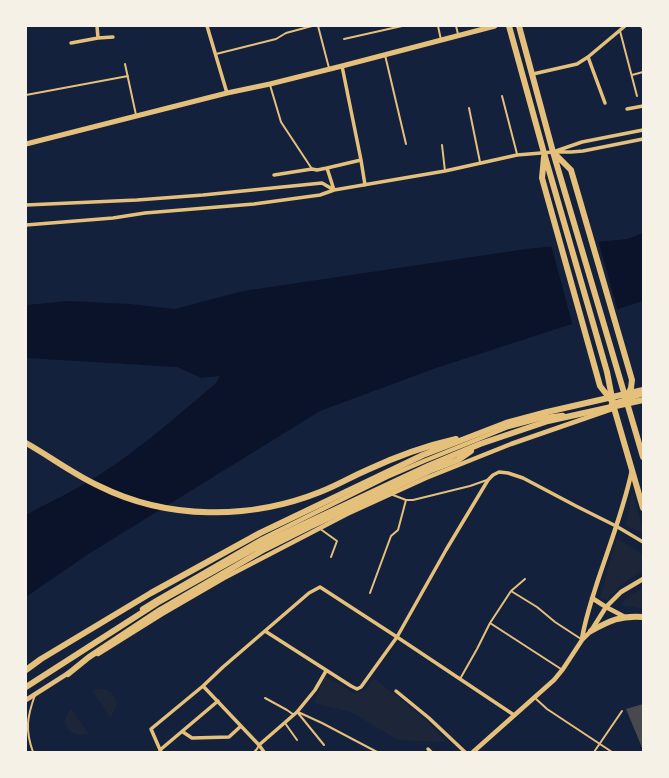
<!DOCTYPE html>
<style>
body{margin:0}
#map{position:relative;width:669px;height:778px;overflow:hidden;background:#14213d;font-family:Barlow,sans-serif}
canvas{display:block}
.frame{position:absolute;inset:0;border:27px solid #f6f1e7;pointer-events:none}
</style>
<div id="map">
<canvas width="669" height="778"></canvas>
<div class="frame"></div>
</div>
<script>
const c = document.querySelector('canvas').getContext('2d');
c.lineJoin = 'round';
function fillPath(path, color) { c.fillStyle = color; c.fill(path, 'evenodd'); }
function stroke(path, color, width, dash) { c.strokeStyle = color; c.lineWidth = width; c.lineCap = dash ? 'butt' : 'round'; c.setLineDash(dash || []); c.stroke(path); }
fillPath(new Path2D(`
 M 632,492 L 643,529 L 643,533 L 626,526 Z
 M 618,539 L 642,554 L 643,570 L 620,585 L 608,600 L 600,598 L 616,541 Z
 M 643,588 L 643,609 L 631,606 L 622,606 C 624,597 635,593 643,588 Z
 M 325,676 L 354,693 L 366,690 L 374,678 L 426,720 L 446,742 L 398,740 L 351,712 L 314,703 Z
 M 97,689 C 101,689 104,689 107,690 C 118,695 119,709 110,717 L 93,692 Z
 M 71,708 L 88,733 C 72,740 57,724 71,708 Z`), '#1d2539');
fillPath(new Path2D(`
 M 643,233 L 643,301 L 436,368 L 320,411 L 87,555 L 26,597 L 26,515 C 49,502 74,491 96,477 C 139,450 177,416 216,383 L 220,376 L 201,378 L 177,367 L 26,358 L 26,305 L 68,301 L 130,304 L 175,309 L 243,291 L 526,249 L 627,239 Z`), '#0b132b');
fillPath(new Path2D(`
 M 598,240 L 618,312 L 573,326 L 551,245 Z`), '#14213d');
fillPath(new Path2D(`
 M 643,704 L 643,750 L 626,709 Z`), '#48494c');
stroke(new Path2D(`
 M 318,26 L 329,68
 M 438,26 L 441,40
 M 456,26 L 458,34
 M 641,26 L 643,29
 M 620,31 L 637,96
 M 344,39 L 402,26
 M 216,54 L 276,39 L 286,33 L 312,26
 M 385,55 L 406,144
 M 125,64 L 136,115
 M 632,75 L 643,72
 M 270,85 L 281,122 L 312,169
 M 26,95 L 128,76
 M 502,96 L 517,154
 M 469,108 L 480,162
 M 442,145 L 445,171
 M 393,495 L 406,500 L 413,500 L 470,486 L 487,480
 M 319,528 L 337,541 L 331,557
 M 511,591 L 537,607 L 555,622 L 581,639
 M 370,593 L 391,536 L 398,530 L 406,500
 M 490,623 L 561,669
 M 460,679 L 477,649 L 490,623 L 511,591 L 525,579
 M 265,698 L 287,710 L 294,715
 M 535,698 L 547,709 L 612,752
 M 298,712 L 322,723 L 377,752
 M 298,713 L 324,745
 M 285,723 L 297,740
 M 33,752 C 25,730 27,717 35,695
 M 254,752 L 257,749 L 259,745
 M 594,752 L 622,711`), '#e5c07b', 2);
stroke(new Path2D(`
 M 97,26 L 98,38
 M 207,26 L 227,93
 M 71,43 L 98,38 L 113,37
 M 588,57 L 605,103
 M 533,74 L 577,64 L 588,57 L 625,26
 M 627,109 L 643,106
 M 556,151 L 582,142 L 643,130
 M 361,160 L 365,185
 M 274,175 L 312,169 L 317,170 L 327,168
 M 334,190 L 327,168 L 361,160 L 342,66
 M 26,205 L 137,200 L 203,195 L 322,183 L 334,190
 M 26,225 L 113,218 L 145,213 L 254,204 L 320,195 L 334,190 L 445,171 L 517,155 L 553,152 L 571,152 L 583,151 L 643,139
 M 265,631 L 351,686 L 357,689 L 361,687 L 397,637 L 446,550 L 488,480 L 493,475 L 499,472 L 508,473 L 523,478 L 576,506 L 616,526 L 643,542
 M 203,686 L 259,745 L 264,752
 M 396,691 L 429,718 L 465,752
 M 183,732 L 192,738 L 229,737 L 241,726
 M 259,745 L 297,712 L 315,690 L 326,671
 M 428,749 L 431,752
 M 160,750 L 218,701
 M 161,752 L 151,729 L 203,686 L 223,667 L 309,593 L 320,587 L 397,637 L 514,715`), '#e5c07b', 3.5);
stroke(new Path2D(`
 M 611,404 L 643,394
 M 592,598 L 606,607 L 625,617
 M 142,609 L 155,601 L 262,539 L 387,477 L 424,461 L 508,427 L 546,417 L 563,415
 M 582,639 C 585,619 592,599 598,580 C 610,544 624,508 632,470
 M 98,654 L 162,614 L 224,578 L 347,514 L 426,478 L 511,444 L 612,409
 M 26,700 L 70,672
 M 473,752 L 554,680 L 563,669 L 582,640 L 591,631 L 606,607 L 621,592 L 643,579`), '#e5c07b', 4.5);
stroke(new Path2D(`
 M 26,144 L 227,93 L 270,84 L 342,66 L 495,26`), '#e5c07b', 5);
stroke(new Path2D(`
 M 509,26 L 544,153 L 595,330 L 607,372 L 614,408 L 643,508
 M 519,26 L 553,152 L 643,457
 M 554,153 L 571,170 L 632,380 L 631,388 L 627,397
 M 544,157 L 542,178 L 600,386 L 611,400
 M 591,631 C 609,621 621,615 643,617`), '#e5c07b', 6);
stroke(new Path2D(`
 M 26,443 C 51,457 73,474 99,486 C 167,520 250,520 320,492 C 336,486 351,477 367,470 C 395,457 425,446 456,439
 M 26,670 L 41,659 L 151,593 L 260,533 L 423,455 L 506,423 L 547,412 L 643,390
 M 68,674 L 89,657 L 160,610 L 265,549 L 309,527 L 429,471 L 458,460 L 471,451
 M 26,687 L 157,603 L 264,543 L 428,466 L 480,444 L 548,421 L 643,400`), '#e5c07b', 6);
</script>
